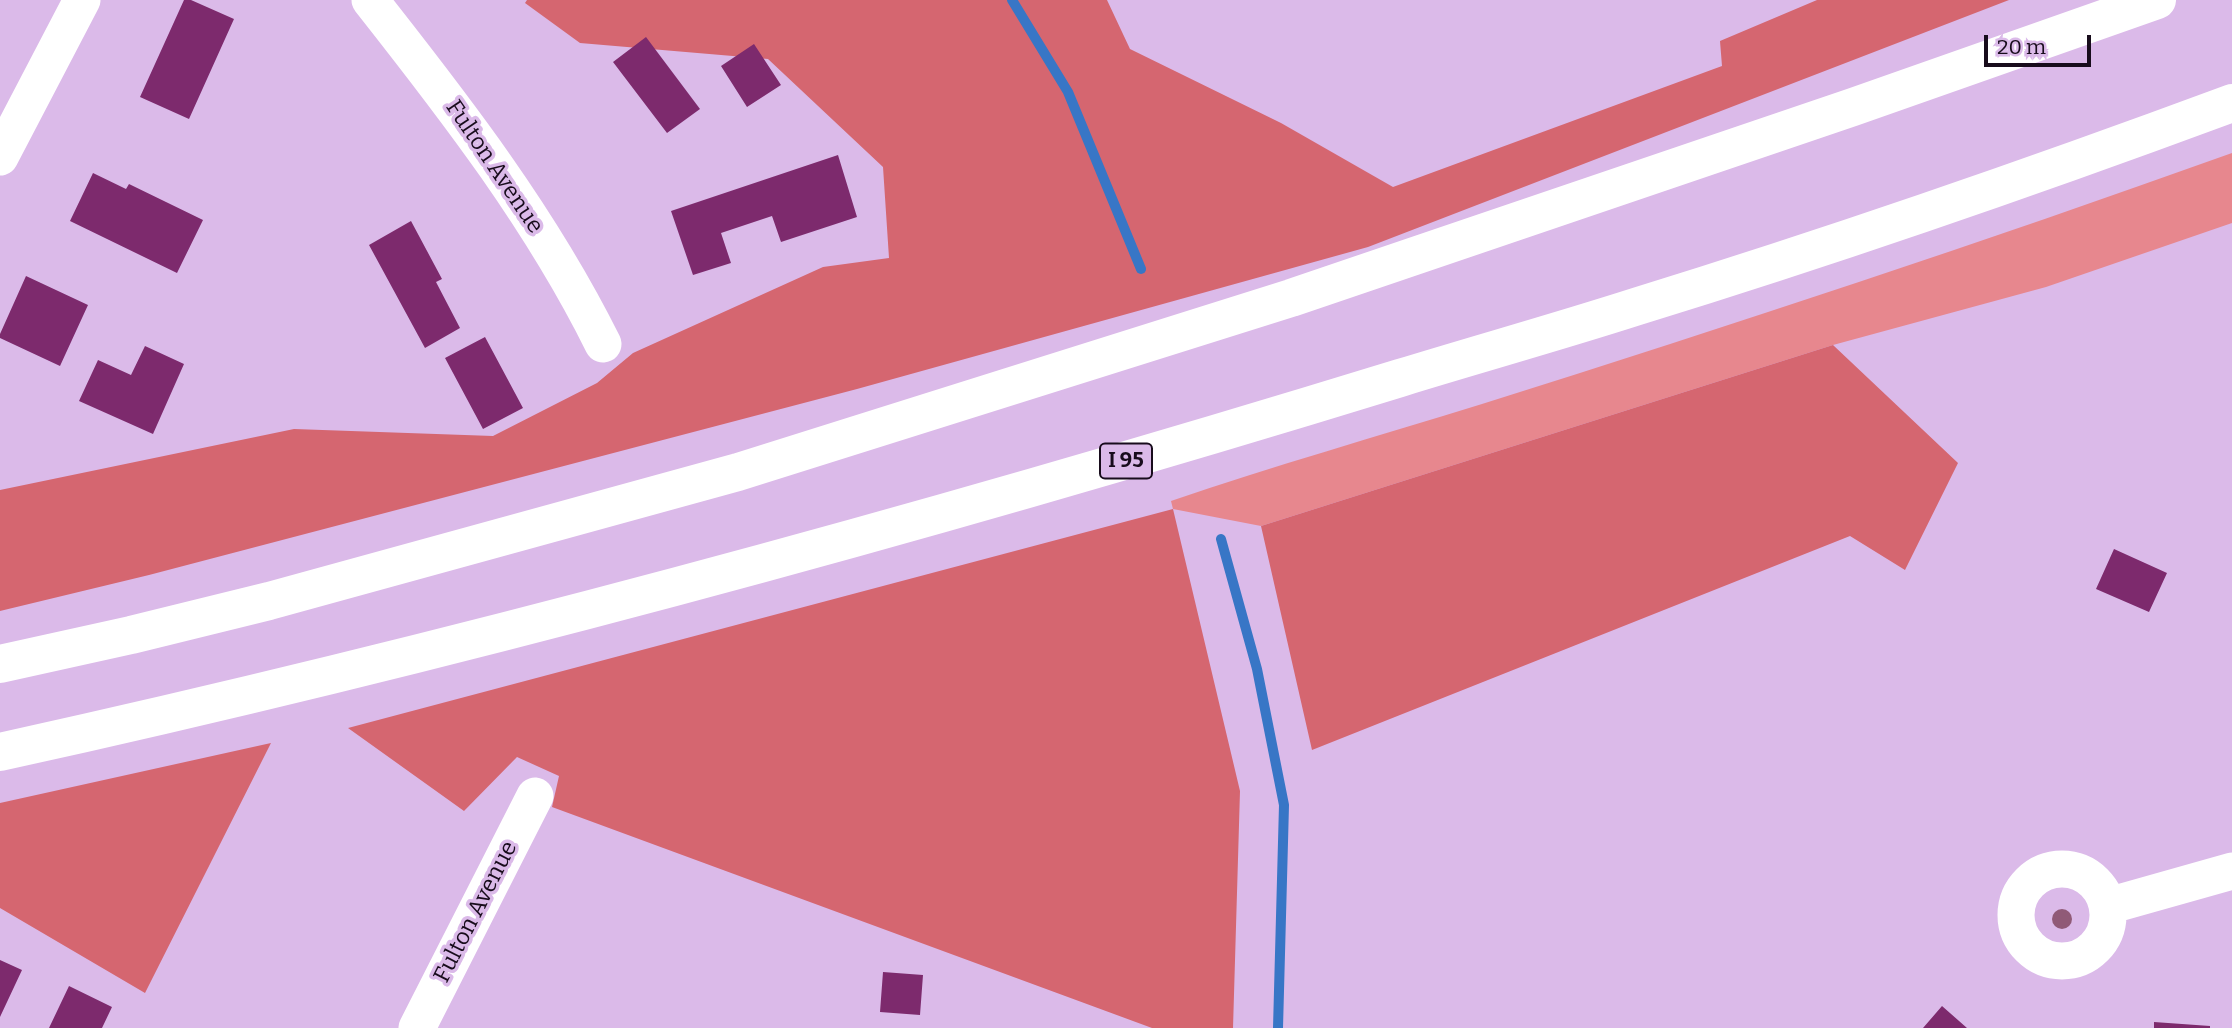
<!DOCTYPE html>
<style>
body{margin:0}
#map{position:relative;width:2232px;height:1028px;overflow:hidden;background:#dbbae9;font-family:Bitter,serif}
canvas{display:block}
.scale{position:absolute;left:1984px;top:35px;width:107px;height:32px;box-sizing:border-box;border:4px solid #180c1c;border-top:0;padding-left:9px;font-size:21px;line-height:24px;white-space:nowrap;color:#180c1c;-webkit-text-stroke:5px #dbbae9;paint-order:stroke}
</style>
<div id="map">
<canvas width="2232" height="1028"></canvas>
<div class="scale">20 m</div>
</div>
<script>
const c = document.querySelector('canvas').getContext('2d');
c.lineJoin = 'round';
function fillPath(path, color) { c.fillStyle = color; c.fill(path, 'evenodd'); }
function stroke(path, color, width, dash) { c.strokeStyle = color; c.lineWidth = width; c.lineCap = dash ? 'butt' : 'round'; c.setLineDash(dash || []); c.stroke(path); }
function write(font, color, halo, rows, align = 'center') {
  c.font = font + ' Bitter,serif'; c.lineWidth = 7; c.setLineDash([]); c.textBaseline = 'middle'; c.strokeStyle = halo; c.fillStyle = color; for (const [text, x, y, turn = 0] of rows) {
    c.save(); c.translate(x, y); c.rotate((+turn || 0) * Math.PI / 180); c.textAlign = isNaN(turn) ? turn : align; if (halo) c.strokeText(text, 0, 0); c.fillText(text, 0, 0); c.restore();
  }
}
fillPath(new Path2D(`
 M 2232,153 L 2232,223 L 2046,287 L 1833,345 L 1261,526 L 1173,509 L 1171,501 C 1274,466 1378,436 1482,404 C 1733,325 1984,242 2232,153 Z`), '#e7878e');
fillPath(new Path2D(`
 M 527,0 L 1107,0 L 1130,49 L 1281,123 L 1393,187 L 1722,66 L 1720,41 L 1817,0 L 2009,0 L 1368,247 L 857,389 L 149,575 L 0,611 L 0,490 L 294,429 L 493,436 L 597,383 L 633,353 L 823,267 L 889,258 L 883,167 L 768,59 L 580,43 L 525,3 Z
 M 1833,345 L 1958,463 L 1905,570 L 1850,536 L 1312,750 L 1261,526 Z
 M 1173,509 L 1240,791 L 1233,1028 L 1152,1028 L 552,807 L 559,776 L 517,757 L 464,811 L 348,728 Z
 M 271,743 L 145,993 L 0,908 L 0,803 Z`), '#d56670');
stroke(new Path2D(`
 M 1012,0 L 1068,92 L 1141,269
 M 1221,539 L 1257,669 L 1284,805 L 1278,1028`), '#3876c6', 10);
fillPath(new Path2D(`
 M 184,0 L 191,0 L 234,19 L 189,119 L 140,97 Z
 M 646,37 L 700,109 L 667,133 L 613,62 Z
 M 754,44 L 781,85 L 747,107 L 721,66 Z
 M 838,155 L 857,217 L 781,242 L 772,216 L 721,233 L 731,263 L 693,275 L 671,211 Z
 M 93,173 L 126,189 L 129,184 L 203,220 L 177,273 L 70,221 Z
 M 411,221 L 442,279 L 436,282 L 460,328 L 425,348 L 369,245 Z
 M 26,276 L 88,305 L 60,366 L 0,338 L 0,334 Z
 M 485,337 L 523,408 L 483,429 L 445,358 Z
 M 145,346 L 184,364 L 153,434 L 79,401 L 98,360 L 131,375 Z
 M 2114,549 L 2167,573 L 2149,612 L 2096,589 Z
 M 0,960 L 22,970 L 0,1017 Z
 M 883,972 L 923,975 L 920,1015 L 880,1012 Z
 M 69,986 L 112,1007 L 102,1028 L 49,1028 Z
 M 1942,1006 L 1967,1028 L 1923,1028 Z
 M 2154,1022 L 2210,1026 L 2210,1028 L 2154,1028 Z`), '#7d2a6d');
stroke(new Path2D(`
 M 370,0 C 456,109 541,219 603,344
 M 0,157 L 82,0
 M2016 915a46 46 0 1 1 92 0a46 46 0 1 1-92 0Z
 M 2108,906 L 2232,871
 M 417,1028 L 535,796`), '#fff', 37);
stroke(new Path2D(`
 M 0,664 L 131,635 L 269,601 L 738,472 L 1291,298 L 1853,107 L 2157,0
 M 0,752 C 472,648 938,520 1400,378 C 1478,354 1557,332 1635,307 C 1836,245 2035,176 2232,103`), '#fff', 38);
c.fillStyle = '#905a77';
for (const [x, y] of [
 [2062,919]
]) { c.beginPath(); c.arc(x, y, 10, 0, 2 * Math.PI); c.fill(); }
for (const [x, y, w] of [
 [1126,461,52]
]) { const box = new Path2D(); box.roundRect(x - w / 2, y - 17.5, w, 35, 5); c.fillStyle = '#dbbae9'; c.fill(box); stroke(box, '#180c1c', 2); }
write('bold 21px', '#180c1c', null, [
 ["I 95",1126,461]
]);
write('23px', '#180c1c', '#dbbae9', [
 ["Fulton Avenue",494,167,56],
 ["Fulton Avenue",476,912,-63]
]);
</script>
